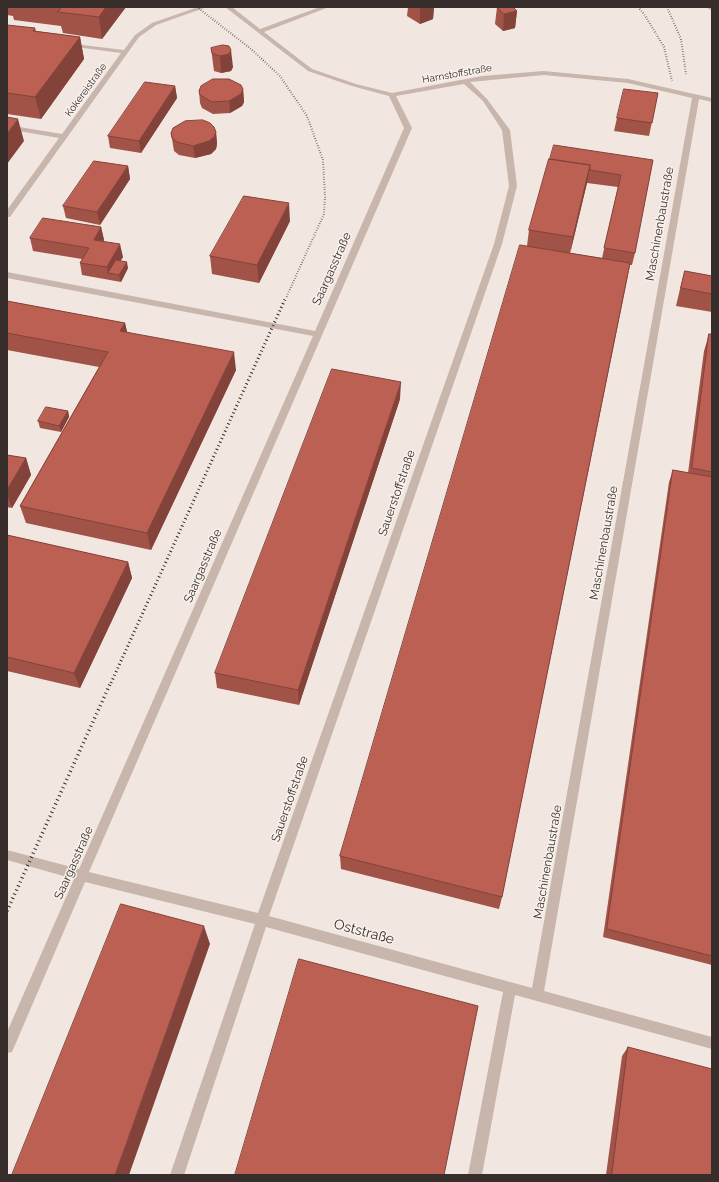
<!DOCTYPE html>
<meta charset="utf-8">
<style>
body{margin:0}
#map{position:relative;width:719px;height:1182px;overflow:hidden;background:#f1e7e0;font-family:Raleway,sans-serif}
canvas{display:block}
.frame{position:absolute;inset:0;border:8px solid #372d2b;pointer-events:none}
</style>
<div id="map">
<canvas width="719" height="1182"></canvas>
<div class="frame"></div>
</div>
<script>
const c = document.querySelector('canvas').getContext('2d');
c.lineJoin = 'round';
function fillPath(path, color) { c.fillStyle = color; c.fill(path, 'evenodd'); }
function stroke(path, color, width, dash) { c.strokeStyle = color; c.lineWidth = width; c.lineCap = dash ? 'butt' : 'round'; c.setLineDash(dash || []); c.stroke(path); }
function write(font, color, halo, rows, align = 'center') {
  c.font = font + ' Raleway,sans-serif'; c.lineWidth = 3; c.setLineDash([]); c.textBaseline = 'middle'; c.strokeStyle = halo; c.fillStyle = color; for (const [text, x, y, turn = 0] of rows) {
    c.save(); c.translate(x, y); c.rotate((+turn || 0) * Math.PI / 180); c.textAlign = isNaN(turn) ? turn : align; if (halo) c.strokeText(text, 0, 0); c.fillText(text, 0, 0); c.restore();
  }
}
fillPath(new Path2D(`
 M 198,7 L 207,7 L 156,25 L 139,37 L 10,217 L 7,217 L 7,210 L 59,138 L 7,129 L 7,125 L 62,134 L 121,53 L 68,46 L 66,45 L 66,43 L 124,50 L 135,35 L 152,23 Z
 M 225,7 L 232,7 L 260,29 L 320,7 L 329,7 L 264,32 L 312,69 L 356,84 L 392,93 L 482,76 L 544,71 L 628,79 L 712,98 L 712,102 L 699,99 L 544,991 L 712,1037 L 712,1049 L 515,995 L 482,1175 L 468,1175 L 503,992 L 266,927 L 184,1175 L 170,1175 L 255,924 L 85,882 L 12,1052 L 7,1053 L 7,1032 L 74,879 L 7,860 L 7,850 L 79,869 L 313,336 L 7,278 L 7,272 L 315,331 L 404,128 L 389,96 L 352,86 L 308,71 ZM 544,75 L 628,83 L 692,98 L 532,988 L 269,916 L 502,244 L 517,186 L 510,130 L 487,99 L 470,82 ZM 464,84 L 483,101 L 502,130 L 509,186 L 494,244 L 258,913 L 89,872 L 412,128 L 396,96 Z
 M 706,7 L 712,7 L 712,11 Z`), '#c8b6ad');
stroke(new Path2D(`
 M 197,7 L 251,49 L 280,76 L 307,116 L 323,160 L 325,197 L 324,214 L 286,298
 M 638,7 L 644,14 L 664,47 L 672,81
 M 667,7 L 681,39 L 686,74`), '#372d2b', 2, [0.5, 2]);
stroke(new Path2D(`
 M 111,683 L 286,297`), '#372d2b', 3, [1, 3]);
stroke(new Path2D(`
 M 7,911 L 111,682`), '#372d2b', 3.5, [1, 3.5]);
fillPath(new Path2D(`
 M 7,7 L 126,7 L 102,39 L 63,33 L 61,26 L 14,20 L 13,16 L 7,15 Z
 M 408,7 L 434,7 L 433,19 L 420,24 L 407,16 Z
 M 497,7 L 517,11 L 515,28 L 503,31 L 495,24 Z
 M 7,25 L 35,28 L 36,31 L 80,37 L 84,59 L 41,119 L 7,114 Z
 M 211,48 L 233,67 L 231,71 L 221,73 L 214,71 Z
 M 175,86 L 177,98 L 141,153 L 110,148 L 108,136 Z
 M 243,89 L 244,102 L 242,106 L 230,113 L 213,114 L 202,108 L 200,103 L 199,91 Z
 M 658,93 L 649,136 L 614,131 L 617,118 Z
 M 216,132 L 217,144 L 216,149 L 211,154 L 195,158 L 179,155 L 174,151 L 171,133 Z
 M 549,159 L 653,160 L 635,253 L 632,265 L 630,265 L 502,897 L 499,909 L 341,869 L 340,856 L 527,246 L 529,230 ZM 587,183 L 618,187 L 602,258 L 570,253 Z
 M 128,166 L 130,179 L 100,225 L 66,218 L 63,206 Z
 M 290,221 L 259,283 L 212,274 L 210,256 Z
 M 101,227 L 104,240 L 103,242 L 123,257 L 120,261 L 128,268 L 121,282 L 82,275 L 80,263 L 82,259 L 33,251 L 30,238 Z
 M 685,271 L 712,276 L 712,312 L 676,306 L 680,289 Z
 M 7,301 L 125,323 L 127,332 L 236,370 L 151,550 L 26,523 L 20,506 L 99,367 L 7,350 Z
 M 709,334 L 712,334 L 712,965 L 603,937 L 669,482 L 673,470 L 688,473 L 704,351 Z
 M 400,399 L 299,705 L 217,688 L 215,673 Z
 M 68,411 L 69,417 L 61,432 L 40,428 L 38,421 Z
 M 7,455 L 26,458 L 31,475 L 12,508 L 7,507 Z
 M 7,535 L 128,562 L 132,578 L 80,688 L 7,671 Z
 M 628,1047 L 712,1175 L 606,1175 L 622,1056 Z`), '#a15347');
fillPath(new Path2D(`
 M 106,7 L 126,7 L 102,39 L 99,17 Z
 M 420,7 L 434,7 L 433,19 L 420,24 Z
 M 517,11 L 515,28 L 503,31 L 504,14 Z
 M 80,37 L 84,59 L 41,119 L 35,97 Z
 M 231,50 L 233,67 L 231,71 L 221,73 L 220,56 Z
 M 175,86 L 177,98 L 141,153 L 139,141 Z
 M 243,89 L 244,102 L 242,106 L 230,113 L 229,101 Z
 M 18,119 L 24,141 L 7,164 L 7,134 Z
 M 216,132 L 217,144 L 216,149 L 211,154 L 195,158 L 193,146 Z
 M 590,165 L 587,183 L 570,254 L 573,237 Z
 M 128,166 L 130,179 L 100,225 L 97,212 Z
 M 289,203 L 290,221 L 259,283 L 257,265 Z
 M 101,227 L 104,240 L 96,253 L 94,240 Z
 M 120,244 L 123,257 L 112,274 L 108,273 L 107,267 Z
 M 127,262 L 128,268 L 121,282 L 119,275 Z
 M 125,323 L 129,340 L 120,331 Z
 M 234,352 L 236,370 L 151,550 L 147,533 Z
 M 401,382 L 400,399 L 299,705 L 298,690 Z
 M 68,411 L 69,417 L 61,432 L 59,426 Z
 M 26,458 L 31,475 L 12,508 L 7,494 L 7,490 Z
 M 128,562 L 132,578 L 80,688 L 74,673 Z
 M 204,926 L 210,944 L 129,1175 L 115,1175 Z`), '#83433a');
const building = new Path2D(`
 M 62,7 L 106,7 L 99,17 L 58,12 Z
 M 497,7 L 513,7 L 517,11 L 504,14 Z
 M 7,25 L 35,28 L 33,31 L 80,37 L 35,97 L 7,93 Z
 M 223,45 L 229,46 L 231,50 L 229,54 L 220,56 L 212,53 L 211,48 Z
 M 213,79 L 229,79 L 241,85 L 243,89 L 241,94 L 229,101 L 212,102 L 200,95 L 199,91 L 201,86 Z
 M 145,82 L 175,86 L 139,141 L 108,136 Z
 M 624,89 L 658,93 L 652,123 L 617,118 Z
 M 7,117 L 18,119 L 7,134 Z
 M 203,120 L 210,123 L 214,127 L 216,132 L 214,137 L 209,141 L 193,146 L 177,142 L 172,138 L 171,133 L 173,128 L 185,121 Z
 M 554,145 L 653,160 L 635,253 L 604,248 L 621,175 L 590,170 L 590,165 L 550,159 Z
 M 549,159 L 590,165 L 573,237 L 529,230 Z
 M 94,161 L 128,166 L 97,212 L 63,206 Z
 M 244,196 L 289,203 L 257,265 L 210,256 Z
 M 43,218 L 101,227 L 94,240 L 120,244 L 107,267 L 80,263 L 89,248 L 30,238 Z
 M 520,245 L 630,263 L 502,897 L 340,856 Z
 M 116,260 L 127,262 L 119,275 L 108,273 Z
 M 685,271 L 712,276 L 712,294 L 681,288 Z
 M 7,301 L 125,323 L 120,331 L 234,352 L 147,533 L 20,506 L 108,352 L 7,333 Z
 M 709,334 L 712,334 L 712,472 L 692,468 Z
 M 332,369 L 401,382 L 298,690 L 215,673 Z
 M 46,407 L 68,411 L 59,426 L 38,421 Z
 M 7,455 L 26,458 L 7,490 Z
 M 673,470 L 712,477 L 712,956 L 607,929 Z
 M 7,535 L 128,562 L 74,673 L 7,657 Z
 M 121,904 L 204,926 L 115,1175 L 12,1175 Z
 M 299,959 L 478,1006 L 444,1175 L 235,1175 Z
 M 628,1047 L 712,1069 L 712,1175 L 612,1175 Z`);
fillPath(building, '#bb6053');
stroke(building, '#83433a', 1);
write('10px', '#372d2b', '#f9f1ec', [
 ["Harnstoffstraße",457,74,-10],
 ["Kokereistraße",86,90,-54]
]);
write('12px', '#372d2b', '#f9f1ec', [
 ["Maschinenbaustraße",660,224,-80],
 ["Saargasstraße",332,269,-66],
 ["Sauerstoffstraße",397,493,-71],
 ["Maschinenbaustraße",604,543,-80],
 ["Saargasstraße",203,566,-67],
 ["Sauerstoffstraße",290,799,-71],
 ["Maschinenbaustraße",548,862,-80],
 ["Saargasstraße",74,863,-66]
]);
write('14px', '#372d2b', '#f9f1ec', [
 ["Oststraße",364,932,15]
]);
</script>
